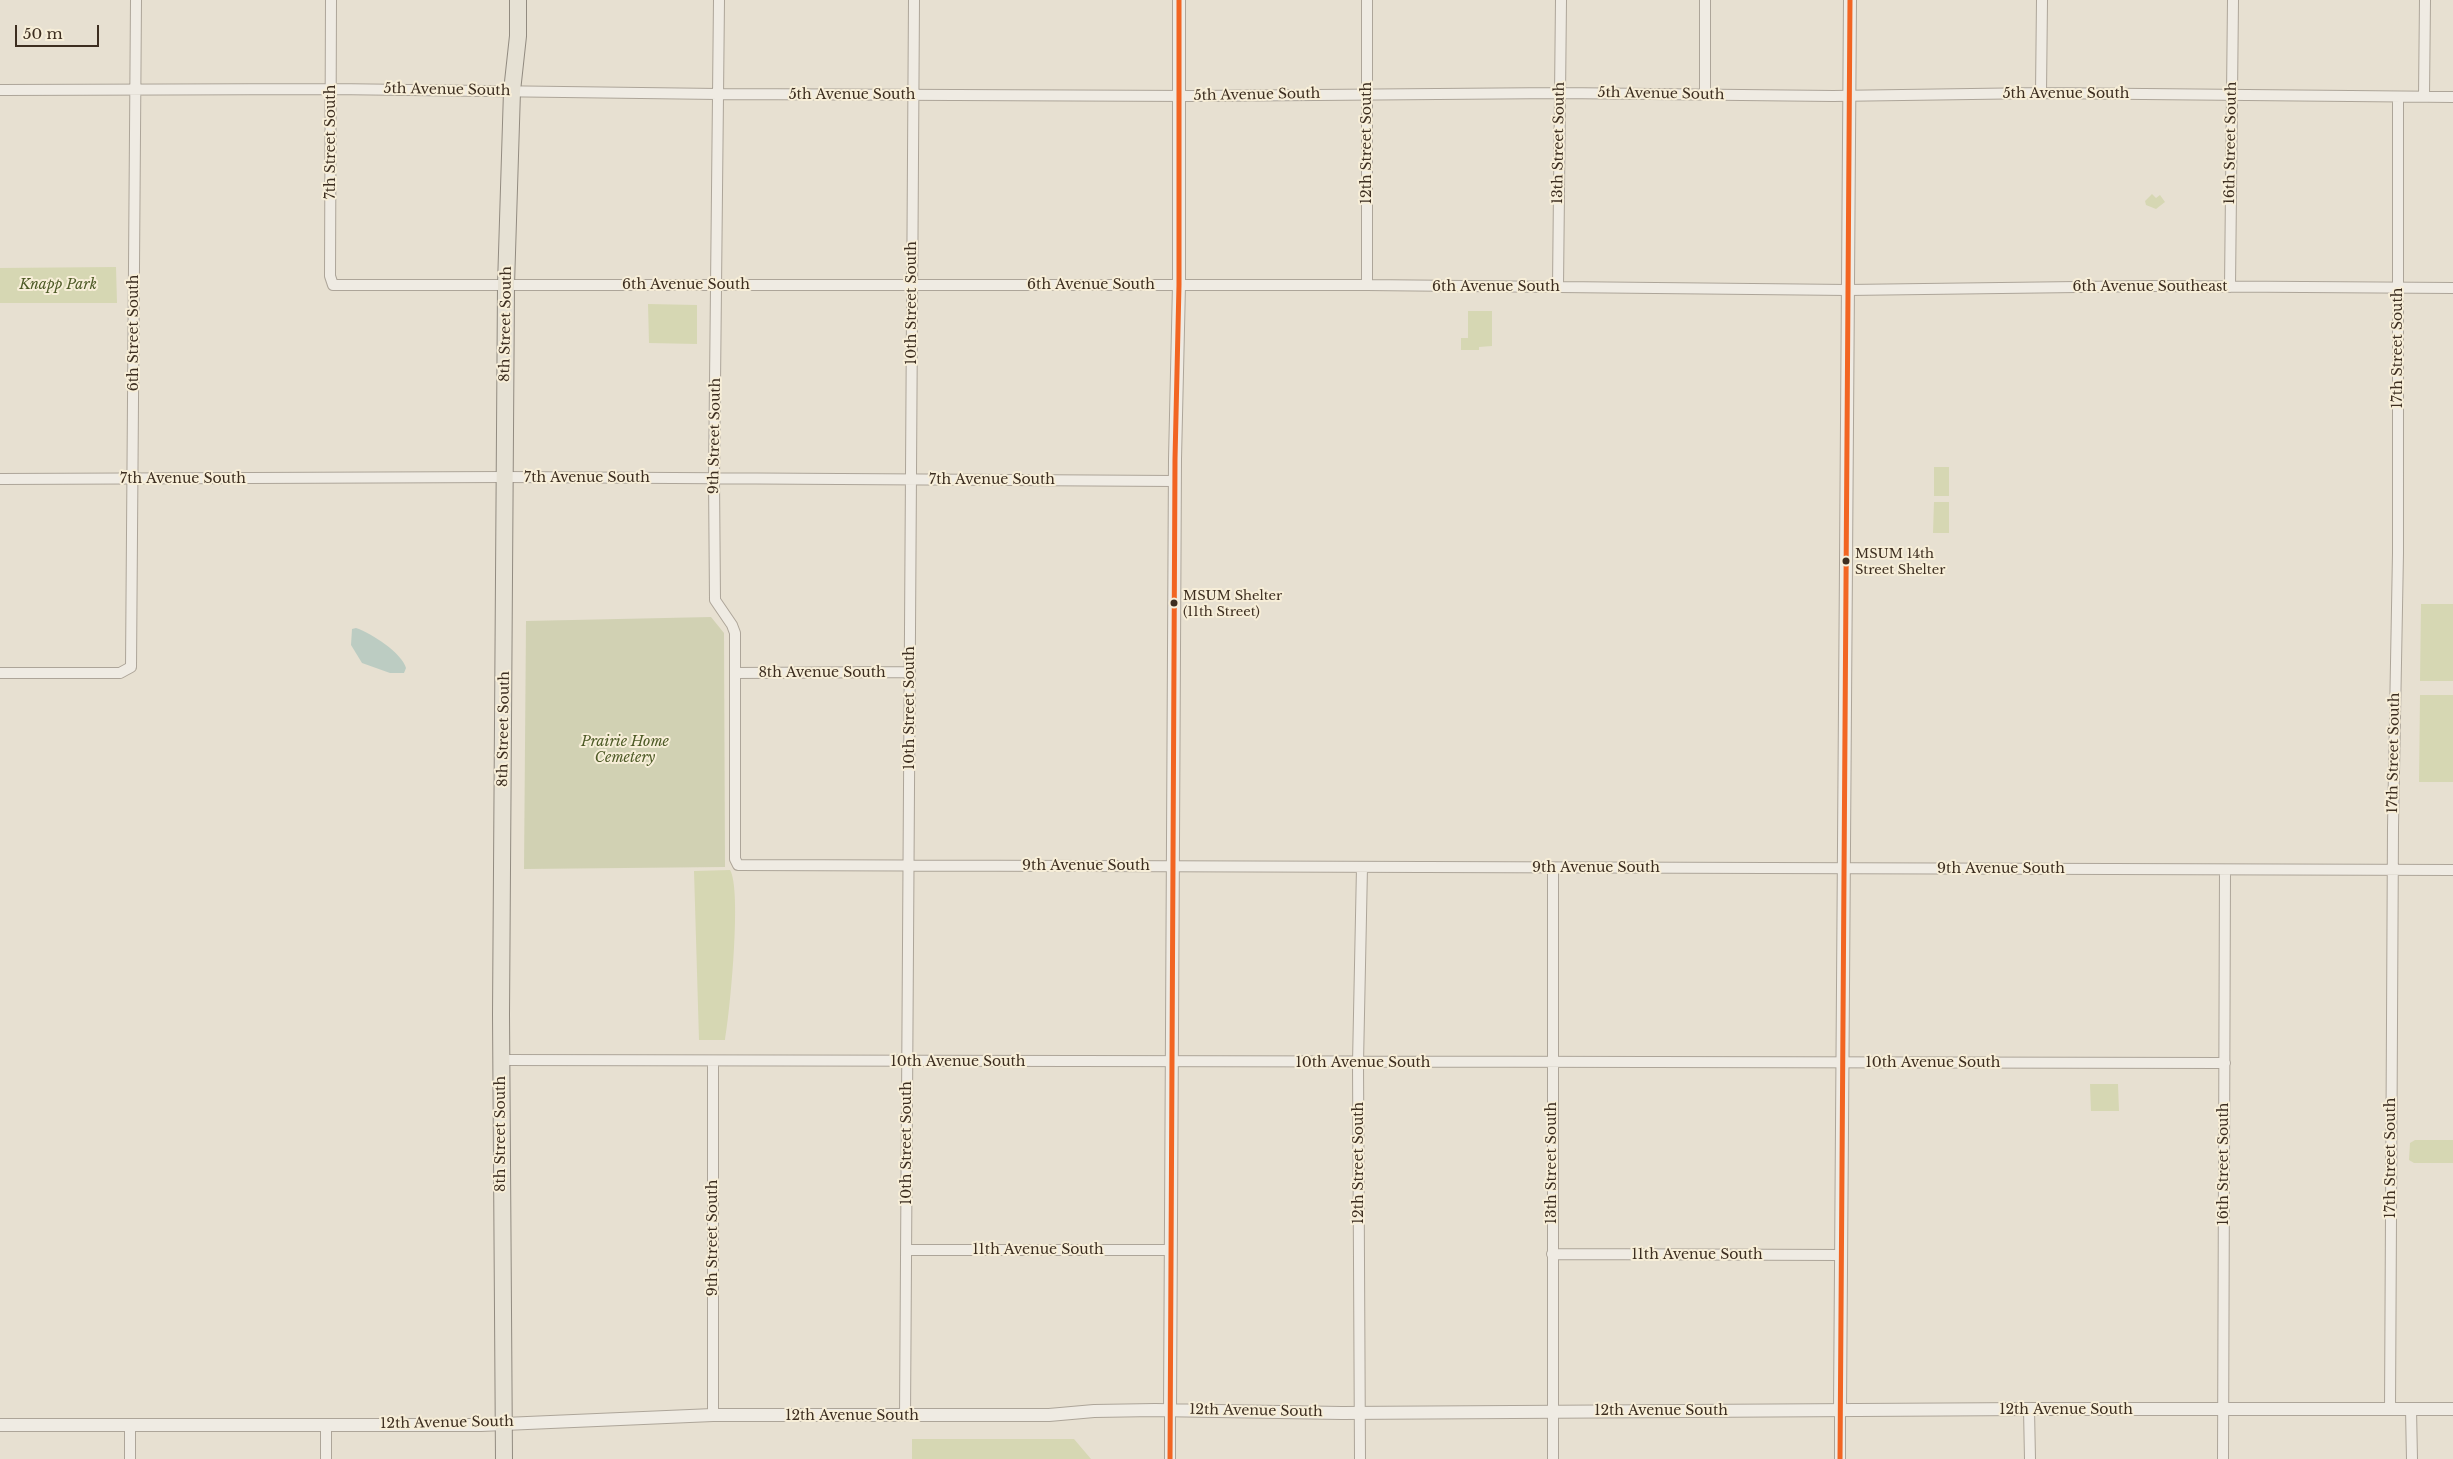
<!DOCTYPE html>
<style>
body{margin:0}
#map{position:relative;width:2453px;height:1459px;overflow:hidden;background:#e7e0d1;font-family:"Libre Baskerville",serif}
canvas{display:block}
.scale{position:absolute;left:15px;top:25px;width:84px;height:22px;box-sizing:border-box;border:2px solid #3d2e20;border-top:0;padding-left:6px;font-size:15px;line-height:18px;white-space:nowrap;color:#3d2e20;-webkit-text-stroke:4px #f7eed8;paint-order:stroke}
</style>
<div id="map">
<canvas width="2453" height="1459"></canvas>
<div class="scale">50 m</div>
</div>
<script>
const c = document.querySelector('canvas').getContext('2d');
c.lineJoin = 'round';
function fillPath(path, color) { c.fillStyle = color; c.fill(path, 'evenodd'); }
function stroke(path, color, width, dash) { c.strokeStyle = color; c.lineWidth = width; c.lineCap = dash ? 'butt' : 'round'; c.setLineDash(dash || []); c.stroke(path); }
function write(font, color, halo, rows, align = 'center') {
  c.font = font + ' "Libre Baskerville",serif'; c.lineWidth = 4; c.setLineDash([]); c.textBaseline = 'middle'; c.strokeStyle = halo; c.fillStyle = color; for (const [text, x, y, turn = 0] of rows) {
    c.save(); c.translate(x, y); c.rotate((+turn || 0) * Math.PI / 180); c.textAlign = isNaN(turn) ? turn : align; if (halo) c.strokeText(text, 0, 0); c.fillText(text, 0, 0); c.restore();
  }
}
fillPath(new Path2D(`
 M 2152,194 L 2156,198 L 2160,195 L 2165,202 L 2156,209 L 2146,205 L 2145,201 Z
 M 116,267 L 117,303 L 0,303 L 0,268 Z
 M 648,304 L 697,305 L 697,344 L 649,343 Z
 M 1468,311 L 1492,311 L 1492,346 L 1479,347 L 1479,350 L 1461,350 L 1461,338 L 1468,338 Z
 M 1934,467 L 1949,467 L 1949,496 L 1934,496 Z
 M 1934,502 L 1949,502 L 1949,533 L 1933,533 Z
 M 2421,604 L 2453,604 L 2453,681 L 2420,681 Z
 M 2420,695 L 2453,695 L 2453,782 L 2419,782 Z
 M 730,870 C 742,889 730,1013 725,1040 L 699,1040 L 694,871 Z
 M 2090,1084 L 2118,1084 L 2119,1111 L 2091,1111 Z
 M 2415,1140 L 2453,1140 L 2453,1163 L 2414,1163 L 2409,1160 L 2410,1143 Z
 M 912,1439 L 1074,1439 L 1091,1459 L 912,1459 Z`), '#d6d7b3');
fillPath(new Path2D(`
 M 711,617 L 724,633 L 725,867 L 524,869 L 526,621 Z`), '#d1d1b3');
fillPath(new Path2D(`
 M 356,628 C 371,633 402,653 406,668 L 404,673 L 390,673 L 362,663 L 351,645 L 352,629 Z`), '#bcccc2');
const minor = new Path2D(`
 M 331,0 L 330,276 L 333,285 L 1367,285 L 1848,290 L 2154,286 L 2453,288
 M 719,0 L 714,479 L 715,600 L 732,625 L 735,633 L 735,859 L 738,865 L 2453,870
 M 0,90 L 332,89 L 718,94 L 1193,96 L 1560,93 L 1833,96 L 2041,93 L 2453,97
 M 2041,93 L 2042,0
 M 1705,94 L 1705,0
 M 2424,96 L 2425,0
 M 1367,285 L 1367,0
 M 1558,287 L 1561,0
 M 2230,287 L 2233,0
 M 0,479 L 505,477 L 1175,481
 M 0,673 L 120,673 L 131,667 L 136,0
 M 735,673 L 910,672
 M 1553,868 L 1553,1459
 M 501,1060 L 2225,1063
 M 906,1250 L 1169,1250
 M 1552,1254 L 1841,1255
 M 1840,1409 L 1840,1459
 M 2029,1409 L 2030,1459
 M 2390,1409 L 2393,827 L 2398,553 L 2398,97
 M 2411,1409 L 2412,1459
 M 1170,1410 L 1170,1459
 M 713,1415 L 713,1061
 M 905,1416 L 914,0
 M 130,1424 L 130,1459
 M 326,1459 L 326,1424
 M 1360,1459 L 1358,1063 L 1362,867
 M 2223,1459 L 2225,870`);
const tertiary = new Path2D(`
 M 1840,1409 L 1850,0
 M 1170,1410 L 1175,459 L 1179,285 L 1179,0
 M 0,1425 L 481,1425 L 713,1415 L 1049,1415 L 1094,1411 L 1155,1410 L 1342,1413 L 2029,1409 L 2453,1409`);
const primary = new Path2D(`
 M 504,1459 L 501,1014 L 506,285 L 512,91 L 518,36 L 518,0`);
stroke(minor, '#ada599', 12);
stroke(tertiary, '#ada599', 14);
stroke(primary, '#928b80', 18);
stroke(minor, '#efebe3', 10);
stroke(tertiary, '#efebe3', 12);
stroke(primary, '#e6e1d4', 16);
stroke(new Path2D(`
 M 1170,1459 L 1175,459 L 1179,285 L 1179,0
 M 1840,1459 L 1850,0`), '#f26522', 5);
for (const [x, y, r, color] of [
 [1846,561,4.5,"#3d2e20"],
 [1174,603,4.5,"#3d2e20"]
]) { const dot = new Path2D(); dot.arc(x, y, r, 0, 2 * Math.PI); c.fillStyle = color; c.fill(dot); stroke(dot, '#f7eed8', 2); }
write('13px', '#3d2e20', '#f7eed8', [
 ["MSUM 14th",1855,554],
 ["Street Shelter",1855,570],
 ["MSUM Shelter",1183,596],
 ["(11th Street)",1183,612]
], 'left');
write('14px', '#3d2e20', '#f7eed8', [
 ["5th Avenue South",447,90,1],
 ["5th Avenue South",1661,94,1],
 ["5th Avenue South",2066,94],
 ["5th Avenue South",852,95],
 ["5th Avenue South",1257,95,-1],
 ["7th Street South",331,142,-90],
 ["12th Street South",1367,143,-90],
 ["13th Street South",1559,143,-89],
 ["16th Street South",2231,143,-89],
 ["6th Avenue South",686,285],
 ["6th Avenue South",1091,285],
 ["6th Avenue South",1496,287],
 ["6th Avenue Southeast",2150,287],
 ["10th Street South",912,303,-90],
 ["8th Street South",506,324,-89],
 ["6th Street South",134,333,-90],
 ["17th Street South",2398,348,-90],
 ["9th Street South",715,436,-89],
 ["7th Avenue South",587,478],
 ["7th Avenue South",183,479],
 ["7th Avenue South",992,480],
 ["8th Avenue South",822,673],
 ["10th Street South",910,708,-90],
 ["8th Street South",504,729,-89],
 ["17th Street South",2394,753,-89],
 ["9th Avenue South",1086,866],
 ["9th Avenue South",1596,868],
 ["9th Avenue South",2001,869],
 ["10th Avenue South",958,1062],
 ["10th Avenue South",1363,1063],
 ["10th Avenue South",1933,1063],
 ["8th Street South",501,1134,-90],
 ["10th Street South",907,1143,-90],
 ["17th Street South",2391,1158,-90],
 ["12th Street South",1359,1163,-90],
 ["13th Street South",1552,1163,-90],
 ["16th Street South",2224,1164,-90],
 ["9th Street South",713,1238,-90],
 ["11th Avenue South",1038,1250],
 ["11th Avenue South",1697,1255],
 ["12th Avenue South",2066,1410],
 ["12th Avenue South",1256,1411,1],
 ["12th Avenue South",1661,1411],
 ["12th Avenue South",852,1416],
 ["12th Avenue South",447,1423,-1]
]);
write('italic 14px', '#4d5a26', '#f7eed8', [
 ["Knapp Park",58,285],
 ["Prairie Home",625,742],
 ["Cemetery",625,758]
]);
</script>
